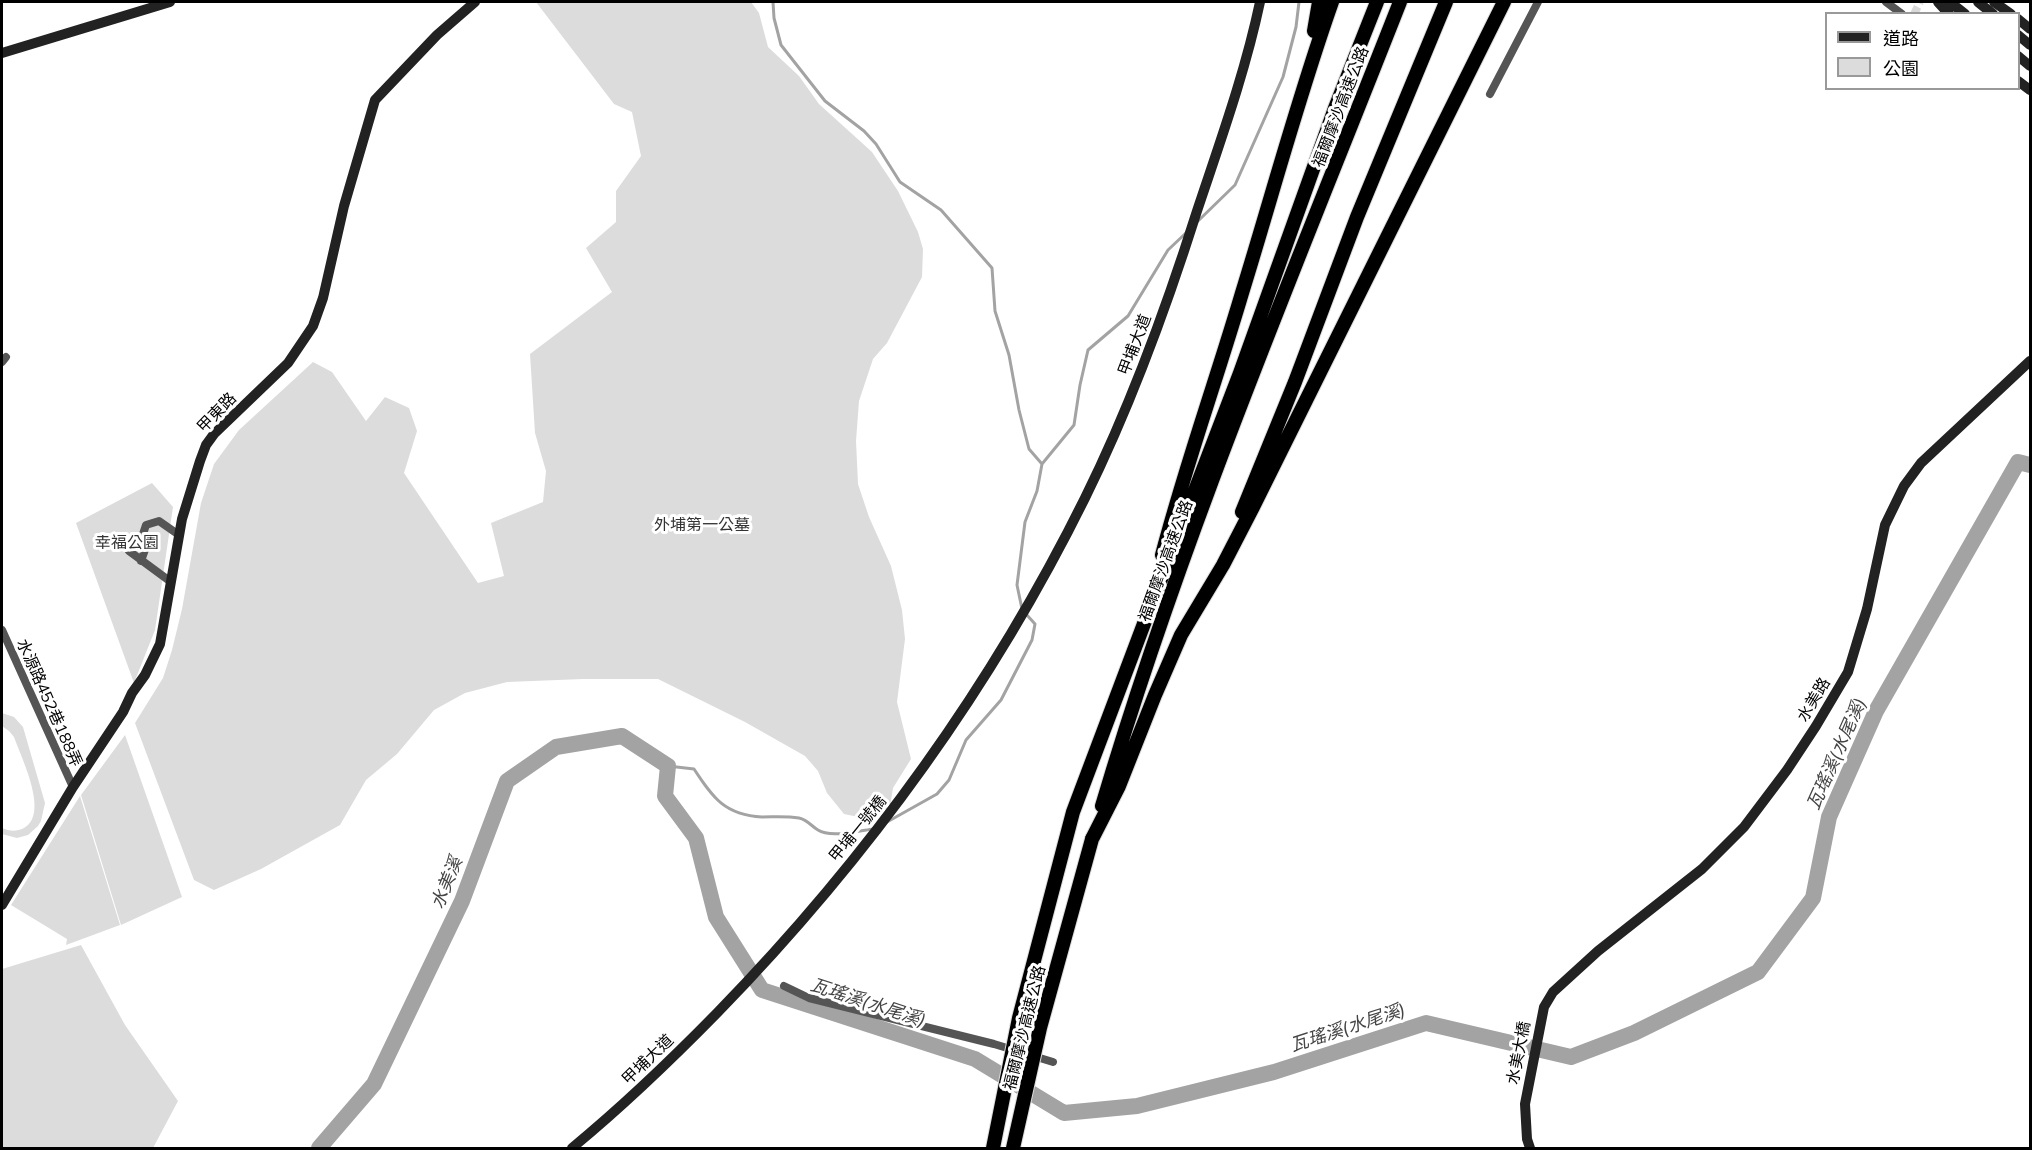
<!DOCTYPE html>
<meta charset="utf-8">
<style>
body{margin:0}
#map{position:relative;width:2032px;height:1150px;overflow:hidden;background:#fff;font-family:Mulish,"Noto Sans TC",sans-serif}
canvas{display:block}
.frame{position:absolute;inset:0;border:3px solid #000;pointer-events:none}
.legend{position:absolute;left:1825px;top:12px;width:195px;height:78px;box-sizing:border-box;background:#fff;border:2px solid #999;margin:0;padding:8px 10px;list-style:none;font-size:18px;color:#000}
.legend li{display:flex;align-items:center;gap:12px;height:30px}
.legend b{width:30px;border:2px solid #999}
</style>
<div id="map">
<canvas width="2032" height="1150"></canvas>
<div class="frame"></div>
<ul class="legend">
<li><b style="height:8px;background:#222"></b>道路</li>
<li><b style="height:16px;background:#dcdcdc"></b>公園</li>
</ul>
</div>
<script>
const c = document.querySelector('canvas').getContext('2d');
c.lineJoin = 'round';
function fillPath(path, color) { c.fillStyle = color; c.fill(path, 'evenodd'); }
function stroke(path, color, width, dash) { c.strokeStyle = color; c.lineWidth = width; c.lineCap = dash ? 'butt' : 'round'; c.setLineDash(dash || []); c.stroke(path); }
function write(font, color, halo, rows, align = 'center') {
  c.font = font + ' Mulish,"Noto Sans TC",sans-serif'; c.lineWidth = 6; c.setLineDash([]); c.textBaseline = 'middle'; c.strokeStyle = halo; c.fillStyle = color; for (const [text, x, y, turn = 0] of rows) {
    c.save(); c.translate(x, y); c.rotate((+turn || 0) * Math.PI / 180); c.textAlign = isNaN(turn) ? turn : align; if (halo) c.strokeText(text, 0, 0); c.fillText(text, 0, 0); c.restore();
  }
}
fillPath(new Path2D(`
 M 536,2 L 751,2 L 759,13 L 768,47 L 799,76 L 819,104 L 872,152 L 898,191 L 918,232 L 923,249 L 922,277 L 887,343 L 873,359 L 859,401 L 856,441 L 858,484 L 869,517 L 891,566 L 902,610 L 905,639 L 897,702 L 911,759 L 893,788 L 890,806 L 868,819 L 844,814 L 827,793 L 818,771 L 805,756 L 745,722 L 658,679 L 583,679 L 507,682 L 465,693 L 434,710 L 397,754 L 366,780 L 340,825 L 261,869 L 214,890 L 194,880 L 135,723 L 163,678 L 172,650 L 182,609 L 201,503 L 214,464 L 239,430 L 313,362 L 332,372 L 366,421 L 385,397 L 409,408 L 417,431 L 404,473 L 478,583 L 504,576 L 491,523 L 543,502 L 546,471 L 535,433 L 530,354 L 612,292 L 586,248 L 616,222 L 616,191 L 641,156 L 632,112 L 614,104 Z
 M 152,483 L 173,507 L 155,630 L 134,683 L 76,523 Z
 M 2,713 L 14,717 L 23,727 L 45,803 L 41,821 L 38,826 L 28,835 L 17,838 L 2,834 L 2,828 C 9,831 16,832 24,828 C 50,814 21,757 14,737 L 9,731 L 2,726 Z
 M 125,735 L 182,897 L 121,925 L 81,795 Z
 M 80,796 L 120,925 L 66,945 L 67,939 L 11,905 Z
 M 81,945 L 125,1025 L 178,1101 L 153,1148 L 2,1148 L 2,969 Z`), '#dcdcdc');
stroke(new Path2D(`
 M 773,2 L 774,18 L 781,45 L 825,101 L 864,131 L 876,144 L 900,182 L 941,210 L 992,268 L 995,311 L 1009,355 L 1019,410 L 1029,449 L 1042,464
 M 1198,221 L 1235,185 L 1283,77 L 1296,27 L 1299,2
 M 1022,609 L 1017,585 L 1025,522 L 1037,491 L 1042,464 L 1074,425 L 1080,385 L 1088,350 L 1128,316 L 1168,250 L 1187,232
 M 668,766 L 694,769 C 713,798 725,815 762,817 C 775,817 786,816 799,818 C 808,820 811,826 818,830 C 830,838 859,831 873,829
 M 887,822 L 937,794 L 949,780 L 966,740 L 1001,700 L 1032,640 L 1035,624 L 1026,614`), '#a3a3a3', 3);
stroke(new Path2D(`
 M 319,1148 L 374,1084 L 462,901 L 507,781 L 556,747 L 622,736 L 668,766 L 665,796 L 696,838 L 716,917 L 762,990 L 975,1059 L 1064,1113 L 1137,1106 L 1274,1072 L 1426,1023 L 1571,1057 L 1634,1033 L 1758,972 L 1813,898 L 1829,817 L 1876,711 L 2018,462 L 2030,465`), '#a3a3a3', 16);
stroke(new Path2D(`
 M 1914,14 L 1920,2`), '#d9d9d9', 8, [8, 4]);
const highway = new Path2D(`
 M 1314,31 L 1319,2
 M 1242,512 L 1295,382 L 1357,217 L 1446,2
 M 1162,555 C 1185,467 1216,381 1242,293 C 1272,196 1298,98 1332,2
 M 1145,621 L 1240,373 L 1335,108 L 1377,2
 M 1102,806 C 1183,532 1296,267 1400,2
 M 1092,839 L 1119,786 L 1155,695 L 1181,635 L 1223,565 L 1253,507 L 1504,2`);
stroke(highway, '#dbdbdb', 16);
stroke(new Path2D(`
 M 1886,2 L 1902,14
 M 1490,94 L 1538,2
 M 2,362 L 6,357
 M 129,551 L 171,582
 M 141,561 L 147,544 L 142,537 L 146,525 L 159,521 L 179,535
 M 2,630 L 73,787
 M 784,986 L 809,998 L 994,1044 L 1053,1062`), '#555', 8);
stroke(new Path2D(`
 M 1938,2 L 1949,14
 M 1950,2 L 1965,14
 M 1978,2 L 1993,14
 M 1994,2 L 2011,14
 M 2018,19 L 2030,29
 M 2018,35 L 2030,45
 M 2,53 L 170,2
 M 2018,56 L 2030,66
 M 2018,81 L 2030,90
 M 2,905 L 73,787 L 123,712 L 132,693 L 145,675 L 160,644 L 182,519 L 200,461 L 206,445 L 214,434 L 288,363 L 313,326 L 323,298 L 344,206 L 375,100 L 437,35 L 475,2
 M 572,1148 C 623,1106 670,1061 717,1013 C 865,861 991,688 1085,498 C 1131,405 1166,309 1197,211 C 1220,142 1245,73 1260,2
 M 1530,1148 L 1527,1139 L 1525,1104 L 1544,1007 L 1553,992 L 1598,951 L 1702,869 L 1744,827 L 1787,770 L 1816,726 L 1848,672 L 1867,609 L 1885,525 L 1904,486 L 1921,463 L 2030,361`), '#222', 10);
stroke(highway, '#000', 14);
const highwayBridge = new Path2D(`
 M 993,1148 L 1019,1018 L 1073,812 L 1145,621
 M 1013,1148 L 1040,1028 L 1092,839`);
stroke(highwayBridge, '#dbdbdb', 16, []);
stroke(highwayBridge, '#000', 14);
write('16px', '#000', '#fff', [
 ["福爾摩沙高速公路",1341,107,-69],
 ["甲埔大道",1135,345,-69],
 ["甲東路",217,413,-46],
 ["福爾摩沙高速公路",1166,561,-70],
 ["水美路",1814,700,-59],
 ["水源路452巷188弄",49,703,66],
 ["甲埔一號橋",858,829,-51],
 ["福爾摩沙高速公路",1025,1028,-76],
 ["水美大橋",1519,1053,-79],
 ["甲埔大道",648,1060,-44]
]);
write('16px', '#333', '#fff', [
 ["外埔第一公墓",702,525],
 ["幸福公園",127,543]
]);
write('italic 18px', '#444', '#fff', [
 ["瓦瑤溪(水尾溪)",1837,754,-66],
 ["水美溪",447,883,-68],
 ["瓦瑤溪(水尾溪)",868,1003,18],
 ["瓦瑤溪(水尾溪)",1348,1028,-18]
]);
</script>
